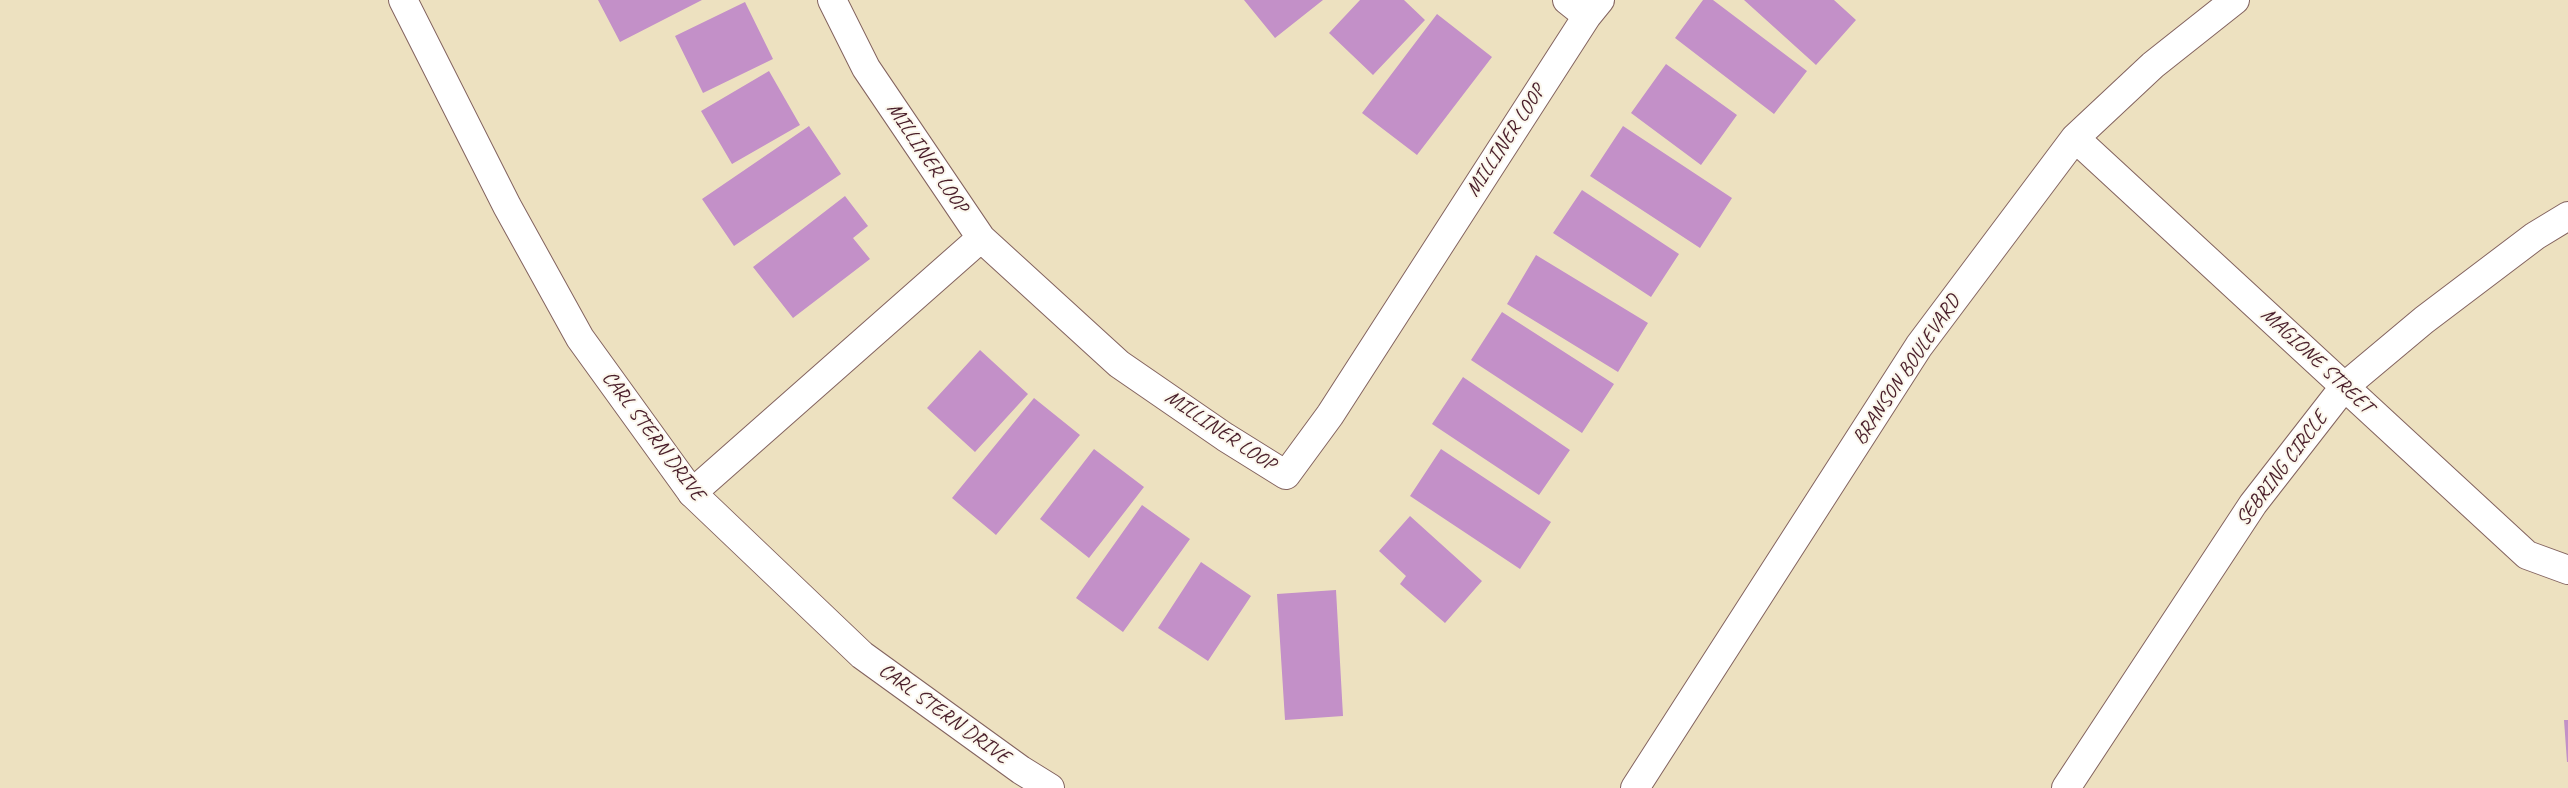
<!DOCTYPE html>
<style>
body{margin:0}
canvas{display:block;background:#ede1c0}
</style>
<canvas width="2568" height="788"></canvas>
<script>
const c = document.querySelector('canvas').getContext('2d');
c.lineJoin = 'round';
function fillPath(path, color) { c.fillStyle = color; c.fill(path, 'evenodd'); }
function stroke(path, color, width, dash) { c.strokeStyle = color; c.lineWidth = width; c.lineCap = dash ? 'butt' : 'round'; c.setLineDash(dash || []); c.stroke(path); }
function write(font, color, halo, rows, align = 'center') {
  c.font = font + ' Caveat,sans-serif'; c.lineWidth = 4; c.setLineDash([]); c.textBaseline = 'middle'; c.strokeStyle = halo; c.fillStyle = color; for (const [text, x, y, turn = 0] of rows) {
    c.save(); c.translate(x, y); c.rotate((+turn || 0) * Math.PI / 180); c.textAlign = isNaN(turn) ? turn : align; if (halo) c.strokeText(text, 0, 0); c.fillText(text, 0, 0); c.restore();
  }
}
fillPath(new Path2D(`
 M 598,0 L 702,0 L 620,42 Z
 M 1244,0 L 1323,0 L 1275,38 Z
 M 1360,0 L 1404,0 L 1425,20 L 1373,75 L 1329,33 Z
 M 1703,0 L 1713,0 L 1807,71 L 1774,114 L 1675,38 Z
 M 1744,0 L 1834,0 L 1856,20 L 1816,65 Z
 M 745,2 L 773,59 L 703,93 L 675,36 Z
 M 1437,14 L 1492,57 L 1417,155 L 1362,113 Z
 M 1666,64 L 1737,115 L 1701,165 L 1631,113 Z
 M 769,71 L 800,125 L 732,164 L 701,111 Z
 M 809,126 L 841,174 L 734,246 L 702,199 Z
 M 1623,126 L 1732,198 L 1700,248 L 1590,176 Z
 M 1582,190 L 1679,254 L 1651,297 L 1553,233 Z
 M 845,196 L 868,226 L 853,238 L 870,259 L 793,318 L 753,267 Z
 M 1536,255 L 1648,323 L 1618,372 L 1507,304 Z
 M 1502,312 L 1614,384 L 1582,433 L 1471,360 Z
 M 980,350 L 1028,394 L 975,452 L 927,408 Z
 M 1463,377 L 1570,450 L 1539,495 L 1432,424 Z
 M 1034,398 L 1080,435 L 996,535 L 952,498 Z
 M 1094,449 L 1144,487 L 1089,558 L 1040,519 Z
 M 1441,449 L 1551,522 L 1520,569 L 1410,496 Z
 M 1142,505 L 1190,539 L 1123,632 L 1076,598 Z
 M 1410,516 L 1482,581 L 1445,623 L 1400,584 L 1406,576 L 1379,551 Z
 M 1201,562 L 1251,596 L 1208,661 L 1158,628 Z
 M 1336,590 L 1343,716 L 1285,720 L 1277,594 Z
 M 2564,720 L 2568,720 L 2568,762 L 2567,762 Z`), '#c390c8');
const minor = new Path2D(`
 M 832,0 L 866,68 L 981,238 L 1119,364 L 1225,437 L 1286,475 L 1330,415 L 1587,16 L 1600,0
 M 1567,0 L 1587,16
 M 2075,138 L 2527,555 L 2568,570
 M 692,493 L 981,238
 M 1635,788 L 1919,346 L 2075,138 L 2153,65 L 2235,0
 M 2066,788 L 2253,504 L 2344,387 L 2424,320 L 2535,236 L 2568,216`);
const tertiary = new Path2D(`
 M 403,0 L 507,206 L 580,338 L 692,493 L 862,655 L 1021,770 L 1050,788`);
stroke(minor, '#83635f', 30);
stroke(tertiary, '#83635f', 30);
stroke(minor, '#fff', 28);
stroke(tertiary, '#fff', 28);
write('21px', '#4a1f2b', '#fbf7ec', [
 ["MILLINER LOOP",1506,141,-57],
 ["MILLINER LOOP",927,158,56],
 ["MAGIONE STREET",2317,361,43],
 ["BRANSON BOULEVARD",1907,370,-56],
 ["MILLINER LOOP",1220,431,34],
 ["CARL STERN DRIVE",653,436,53],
 ["SEBRING CIRCLE",2282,469,-53],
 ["CARL STERN DRIVE",944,714,36]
]);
</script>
